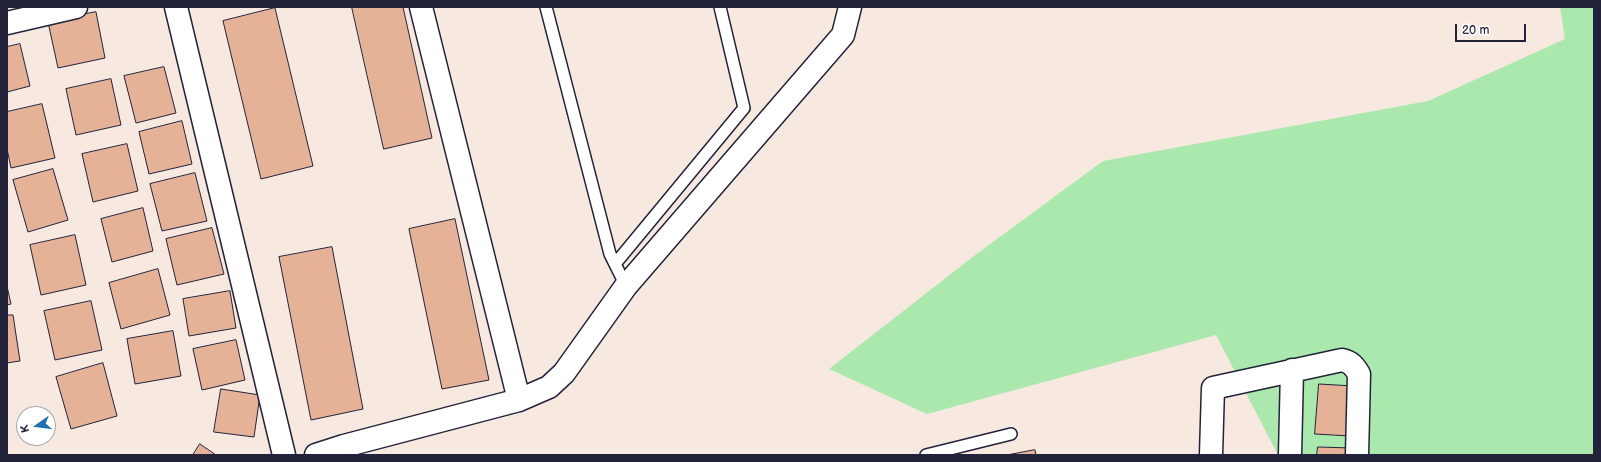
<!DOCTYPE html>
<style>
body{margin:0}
#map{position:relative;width:1601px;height:462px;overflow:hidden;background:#f7e8e0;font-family:"Balsamiq Sans",sans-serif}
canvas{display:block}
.frame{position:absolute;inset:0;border:8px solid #22223b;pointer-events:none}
.north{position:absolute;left:16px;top:406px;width:40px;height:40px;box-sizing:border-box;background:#fff;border:1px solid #a7a7b1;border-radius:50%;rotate:256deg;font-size:11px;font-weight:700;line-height:16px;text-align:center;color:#22223b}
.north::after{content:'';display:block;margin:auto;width:14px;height:18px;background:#1f6fb2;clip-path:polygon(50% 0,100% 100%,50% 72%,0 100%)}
.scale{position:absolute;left:1455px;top:24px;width:71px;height:18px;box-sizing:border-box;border:2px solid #22223b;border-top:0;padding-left:5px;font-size:12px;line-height:14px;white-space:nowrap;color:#22223b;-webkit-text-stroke:3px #fff;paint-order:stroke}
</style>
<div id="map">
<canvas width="1601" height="462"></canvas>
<div class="frame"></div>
<div class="north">K</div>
<div class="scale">20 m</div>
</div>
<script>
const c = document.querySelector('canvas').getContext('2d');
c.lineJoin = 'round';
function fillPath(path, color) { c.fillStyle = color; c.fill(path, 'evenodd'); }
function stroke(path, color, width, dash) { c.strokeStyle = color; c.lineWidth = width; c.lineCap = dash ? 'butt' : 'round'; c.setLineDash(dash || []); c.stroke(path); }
fillPath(new Path2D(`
 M 1560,7 L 1594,7 L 1594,455 L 1278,455 L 1216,335 L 927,414 L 829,369 L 974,256 L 1103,161 L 1428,101 L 1565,39 Z`), '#abe8ae');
const building = new Path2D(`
 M 352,7 L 403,7 L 432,138 L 384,149 Z
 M 275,8 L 313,166 L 261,179 L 223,21 Z
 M 96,12 L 105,58 L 58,68 L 48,22 Z
 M 20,44 L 30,86 L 7,92 L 7,47 Z
 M 164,67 L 176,113 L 136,123 L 124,76 Z
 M 111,79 L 121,125 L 76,135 L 66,89 Z
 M 42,104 L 55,158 L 11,168 L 7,149 L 7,112 Z
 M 182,121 L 192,164 L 149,174 L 139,132 Z
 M 127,144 L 138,191 L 93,202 L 82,154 Z
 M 53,169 L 68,220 L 28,232 L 13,180 Z
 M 195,173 L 207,221 L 162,231 L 150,184 Z
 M 143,208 L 153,251 L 112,262 L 101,219 Z
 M 455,219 L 489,380 L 442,389 L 409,229 Z
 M 212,228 L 224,274 L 177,285 L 166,239 Z
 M 75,235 L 86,285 L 41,295 L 30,245 Z
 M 332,247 L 363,409 L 311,420 L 279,257 Z
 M 158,269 L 170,315 L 121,329 L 109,283 Z
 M 7,286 L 11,304 L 7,305 Z
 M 230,291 L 236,328 L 189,336 L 183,299 Z
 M 91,301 L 102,350 L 55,360 L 44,311 Z
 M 7,315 L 13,315 L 20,361 L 7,363 Z
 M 173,331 L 181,376 L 135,384 L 127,339 Z
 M 236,340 L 245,380 L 202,390 L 193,349 Z
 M 103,363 L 117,416 L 71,429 L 56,377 Z
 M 1319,384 L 1353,386 L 1350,436 L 1315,434 Z
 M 221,389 L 260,395 L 254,437 L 214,432 Z
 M 200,444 L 216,455 L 193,455 Z
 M 1318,447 L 1352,448 L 1352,455 L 1317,455 Z
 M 1035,450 L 1036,455 L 1007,455 Z`);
fillPath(building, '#e5b298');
stroke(building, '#22223b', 1);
const service = new Path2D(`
 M 546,7 L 610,254 L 626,286
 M 615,264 L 744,108 L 720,7
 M 926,455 L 1011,434`);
const minor = new Path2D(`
 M 176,7 L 284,455
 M 421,7 L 519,400
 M 7,23 L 76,7
 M 316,455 L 344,446 L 519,400 L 549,387 L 564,373 L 626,286 L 843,35 L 850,7
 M 1211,455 L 1213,388 L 1342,360 C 1351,362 1354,366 1359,374 L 1357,455
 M 1290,455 L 1292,370`);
stroke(service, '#22223b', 14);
stroke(minor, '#22223b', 25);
stroke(service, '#fff', 11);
stroke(minor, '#fff', 22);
</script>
